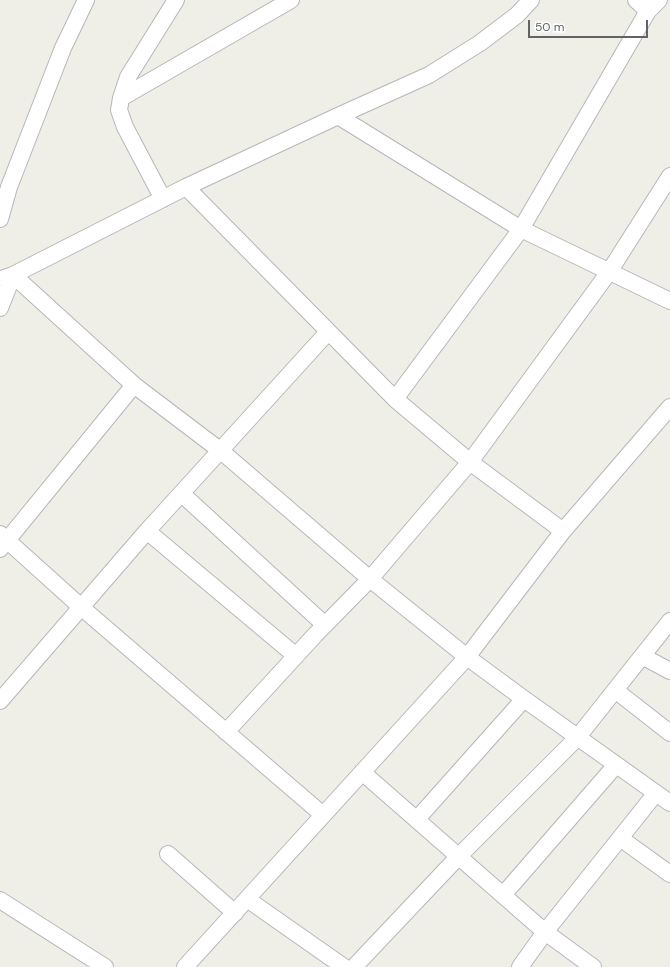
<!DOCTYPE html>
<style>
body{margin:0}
#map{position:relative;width:670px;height:967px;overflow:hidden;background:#efeee7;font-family:"DM Sans",sans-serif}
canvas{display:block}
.scale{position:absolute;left:528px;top:20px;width:120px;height:18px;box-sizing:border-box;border:2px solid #5f6266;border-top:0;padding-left:5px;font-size:12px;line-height:14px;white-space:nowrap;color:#5f6266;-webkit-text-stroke:3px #fff;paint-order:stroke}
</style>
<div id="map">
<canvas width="670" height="967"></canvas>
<div class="scale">50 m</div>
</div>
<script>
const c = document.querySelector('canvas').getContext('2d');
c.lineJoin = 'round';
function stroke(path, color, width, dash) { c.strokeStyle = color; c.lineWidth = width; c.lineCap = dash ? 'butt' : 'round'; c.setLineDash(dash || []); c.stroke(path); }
const minor = new Path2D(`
 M 636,0 L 648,11
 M 121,98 L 291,0
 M 338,116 L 521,229 L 670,301
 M 186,187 L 395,399 L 470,462 L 563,531
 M 163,199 L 125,127 L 119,110 L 121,98 L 128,77 L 176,0
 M 0,219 L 9,187 L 63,48 L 86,0
 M 4,278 L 13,275 L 186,187 L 338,116 L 429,75 L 480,43 L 517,15 L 531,0
 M 0,308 L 13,275 L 134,385 L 221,451 L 370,579 L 467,657 L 524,699 L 670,803
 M 395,399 L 521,229 L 648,11 L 659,0
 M 182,494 L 325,625
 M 147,531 L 296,656
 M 0,534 L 81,607 L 323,815
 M 0,549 L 134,385
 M 642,656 L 670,671
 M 615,690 L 670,733
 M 0,701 L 147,531 L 328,332
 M 226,732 L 315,635 L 370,579 L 470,462 L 609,272 L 670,176
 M 362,772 L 545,932 L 593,967
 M 417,819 L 524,699
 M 620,838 L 670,874
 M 168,854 L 235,913
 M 503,895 L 616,765
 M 247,899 L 344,967
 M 0,900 L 105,967
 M 185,967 L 467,657 L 563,531 L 670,407
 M 354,967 L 459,856 L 577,738 L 670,621
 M 520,967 L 545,932 L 656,793`);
stroke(minor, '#b4b7bb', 18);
stroke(minor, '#fff', 16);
</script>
